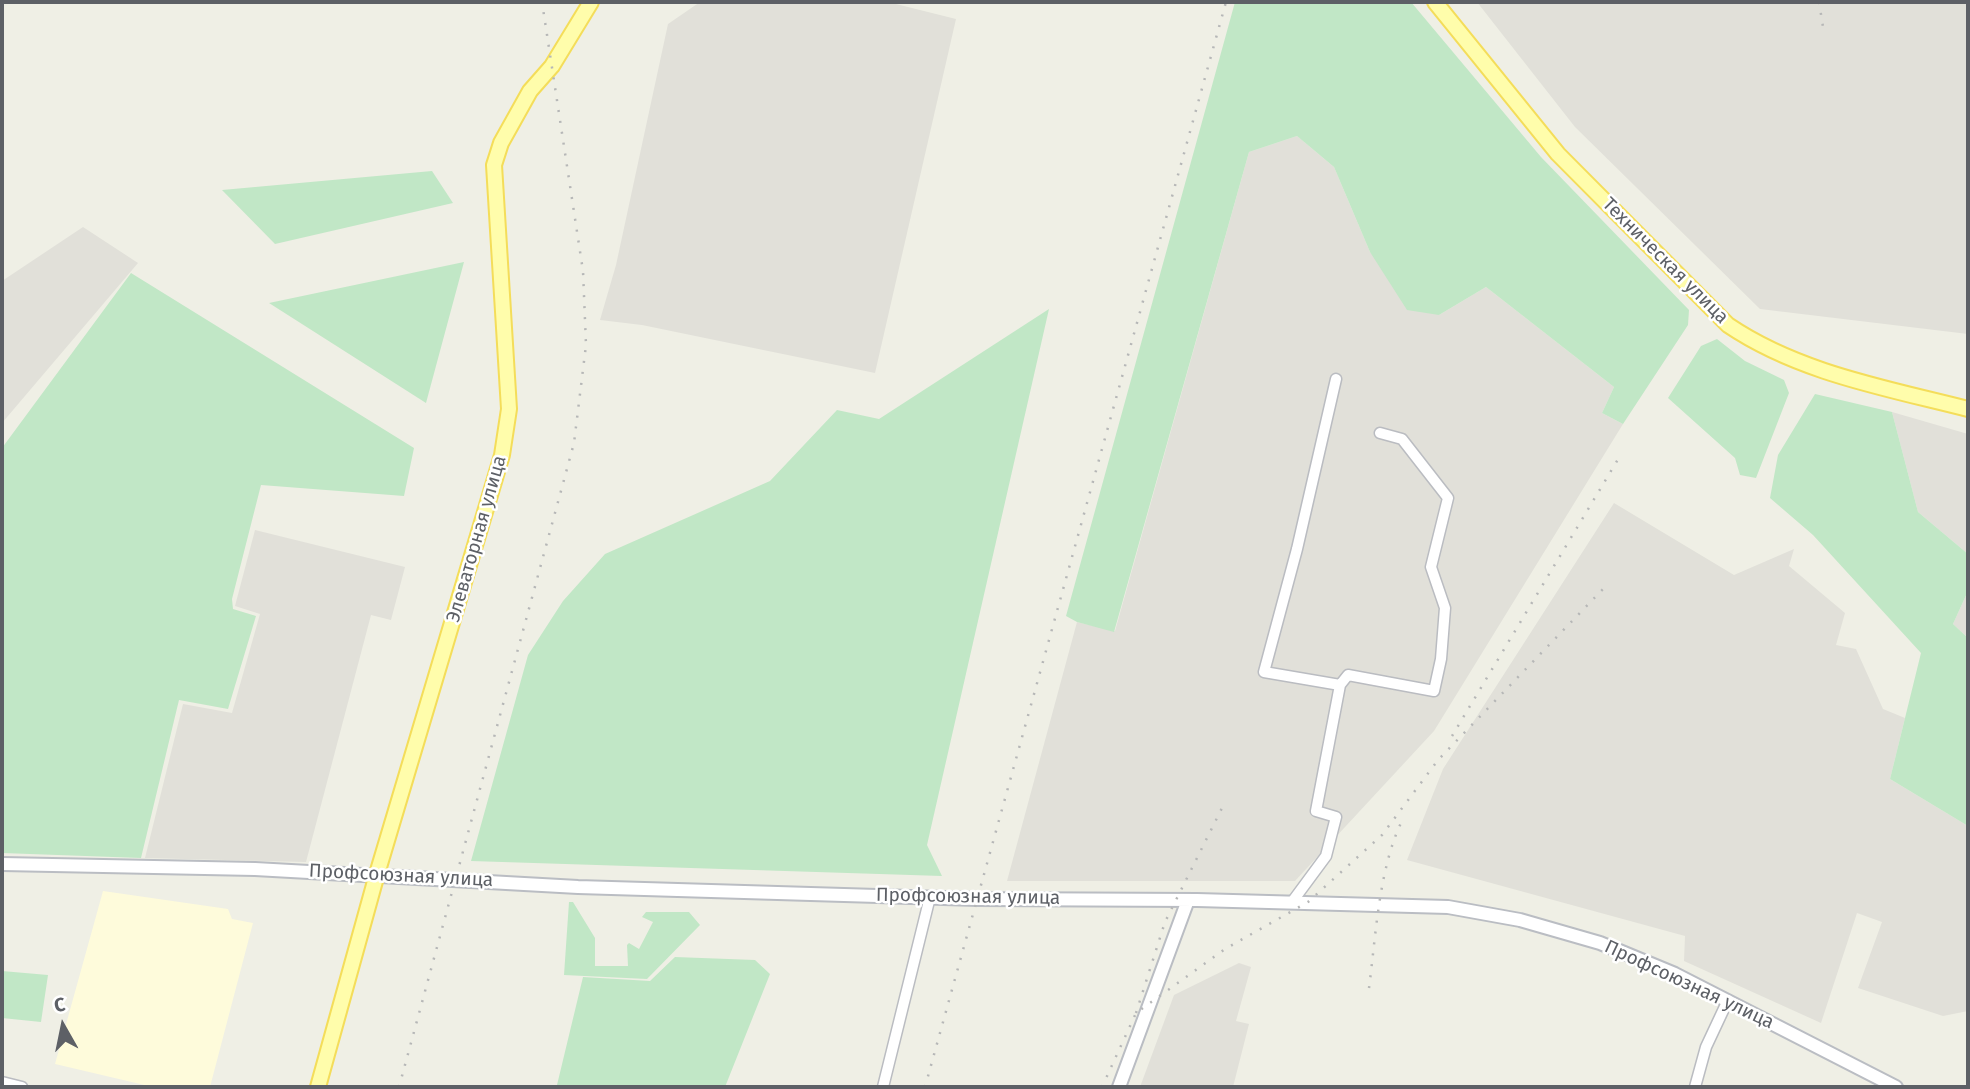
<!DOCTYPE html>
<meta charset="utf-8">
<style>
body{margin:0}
#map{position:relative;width:1970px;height:1089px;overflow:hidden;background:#efefe5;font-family:"Fira Sans",sans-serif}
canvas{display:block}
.frame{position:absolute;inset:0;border:4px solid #5d6066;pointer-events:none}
.north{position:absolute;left:28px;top:991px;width:70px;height:70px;-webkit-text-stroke:5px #fff;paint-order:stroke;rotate:351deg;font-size:19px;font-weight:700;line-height:28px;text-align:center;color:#5d6066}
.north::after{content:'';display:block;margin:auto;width:24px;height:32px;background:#5d6066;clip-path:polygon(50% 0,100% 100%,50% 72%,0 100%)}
</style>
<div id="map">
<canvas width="1970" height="1089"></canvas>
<div class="frame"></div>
<div class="north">С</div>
</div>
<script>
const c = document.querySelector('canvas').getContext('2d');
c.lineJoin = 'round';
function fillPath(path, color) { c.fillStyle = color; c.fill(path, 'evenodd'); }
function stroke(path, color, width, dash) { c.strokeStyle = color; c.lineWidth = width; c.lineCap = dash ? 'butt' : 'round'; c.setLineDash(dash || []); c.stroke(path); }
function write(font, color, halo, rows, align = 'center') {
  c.font = font + ' "Fira Sans",sans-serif'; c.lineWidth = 5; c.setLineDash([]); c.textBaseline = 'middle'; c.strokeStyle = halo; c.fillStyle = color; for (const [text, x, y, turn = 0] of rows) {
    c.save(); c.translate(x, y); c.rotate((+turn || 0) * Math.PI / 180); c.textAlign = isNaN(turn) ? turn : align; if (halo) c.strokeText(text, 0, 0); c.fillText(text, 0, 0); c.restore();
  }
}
fillPath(new Path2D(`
 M 103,891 L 228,909 L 232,919 L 253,923 L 210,1087 L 153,1087 L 55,1064 Z`), '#fefbdb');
fillPath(new Path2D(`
 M 700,2 L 888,2 L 956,19 L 875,373 L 642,325 L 600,320 L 616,265 L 668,24 Z
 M 1477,2 L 1968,2 L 1968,334 L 1760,309 L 1575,127 Z
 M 1297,136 L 1334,167 L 1370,252 L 1439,315 L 1486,287 L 1614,387 L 1602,413 L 1623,424 L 1434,731 L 1295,881 L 1007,881 L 1077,622 L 1115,631 L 1249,152 Z
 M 83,227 L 138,263 L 2,423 L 2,281 Z
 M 1892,412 L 1968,434 L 1968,554 L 1918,512 Z
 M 1614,503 L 1734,575 L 1794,549 L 1789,566 L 1845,613 L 1836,645 L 1856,649 L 1883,709 L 1905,718 L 1890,779 L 1968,826 L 1968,1011 L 1943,1016 L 1858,988 L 1882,922 L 1857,913 L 1821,1023 L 1684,961 L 1685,936 L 1407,860 L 1443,769 Z
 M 255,530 L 405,567 L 391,620 L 371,615 L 306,862 L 145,858 L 183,704 L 232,713 L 260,614 L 235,606 Z
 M 1968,591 L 1968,638 L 1953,624 Z
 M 1239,963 L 1251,967 L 1236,1021 L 1249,1024 L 1233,1087 L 1140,1087 L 1174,995 Z`), '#e1e0d9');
fillPath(new Path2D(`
 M 1235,2 L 1411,2 L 1541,157 L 1689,310 L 1688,325 L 1623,424 L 1602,413 L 1614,387 L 1486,287 L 1439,315 L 1407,310 L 1370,252 L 1334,167 L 1297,136 L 1249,152 L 1114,632 L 1077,622 L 1066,616 Z
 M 432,171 L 453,203 L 275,244 L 222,190 Z
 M 464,262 L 426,403 L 269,303 Z
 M 131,273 L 414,448 L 404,496 L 261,485 L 232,599 L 233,609 L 256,616 L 228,709 L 179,700 L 141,858 L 2,853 L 2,448 Z
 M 1049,309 L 927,845 L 942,876 L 471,861 L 528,655 L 563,601 L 605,554 L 770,481 L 837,410 L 879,419 Z
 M 1717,339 L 1745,361 L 1784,380 L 1789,393 L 1756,478 L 1740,475 L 1735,458 L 1668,398 L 1701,346 Z
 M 1815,394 L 1892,412 L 1918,512 L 1968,554 L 1968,591 L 1953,624 L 1968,638 L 1968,826 L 1890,779 L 1921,653 L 1813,535 L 1770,498 L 1778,455 Z
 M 569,902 L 573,902 L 595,938 L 595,966 L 628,966 L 627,945 L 629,943 L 639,949 L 653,922 L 642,917 L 646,912 L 689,912 L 700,925 L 647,979 L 564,975 Z
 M 675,957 L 755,960 L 770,974 L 725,1087 L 557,1085 L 583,977 L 650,981 Z
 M 2,971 L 48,975 L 41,1022 L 2,1018 Z`), '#c1e7c6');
const minor = new Path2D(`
 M 1340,685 L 1348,675 L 1434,691 L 1441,659 L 1445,608 L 1431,567 L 1448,498 L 1402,439 L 1380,433
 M 1292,902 L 1326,856 L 1336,817 L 1316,811 L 1340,685 L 1264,672 L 1297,549 L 1336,379
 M 2,1082 L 22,1087
 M 883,1087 L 930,897
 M 1695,1087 L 1706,1047 L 1728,1000`);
const secondary = new Path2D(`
 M 2,864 L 255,869 L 578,887 L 977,899 L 1197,900 L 1448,907 L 1520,920 L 1600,943 L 1675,974 L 1896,1087
 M 1119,1087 L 1188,900`);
const primary = new Path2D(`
 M 1435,2 L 1558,154 L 1728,325 C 1799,373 1886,388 1968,409
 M 318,1087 L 377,874 L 502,455 L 509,409 L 494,165 L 501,143 L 530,91 L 552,66 L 591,2`);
stroke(minor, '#babcc1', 13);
stroke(secondary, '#babdc3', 16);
stroke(primary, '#f4dd5a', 18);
stroke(minor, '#fff', 10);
stroke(secondary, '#fff', 12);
stroke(primary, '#fffdab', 14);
stroke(new Path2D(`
 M 1819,2 L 1824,33
 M 1452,736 L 1620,456
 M 1369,988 C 1376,935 1379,864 1404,817
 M 1136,1013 L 1165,922 L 1225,802
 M 399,1087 L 574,443 L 586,345 L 583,271 L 542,2
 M 925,1087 L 1226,2
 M 1102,1087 L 1136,1013 L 1225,949 L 1308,902 L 1382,835 L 1438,760 L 1603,589`), '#b6b7b7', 2.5, [2, 9]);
write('19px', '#5d6066', '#fff', [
 ["Техническая улица",1665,261,45],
 ["Элеваторная улица",477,539,-74],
 ["Профсоюзная улица",401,876,3],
 ["Профсоюзная улица",968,897,1],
 ["Профсоюзная улица",1689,985,25]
]);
</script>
